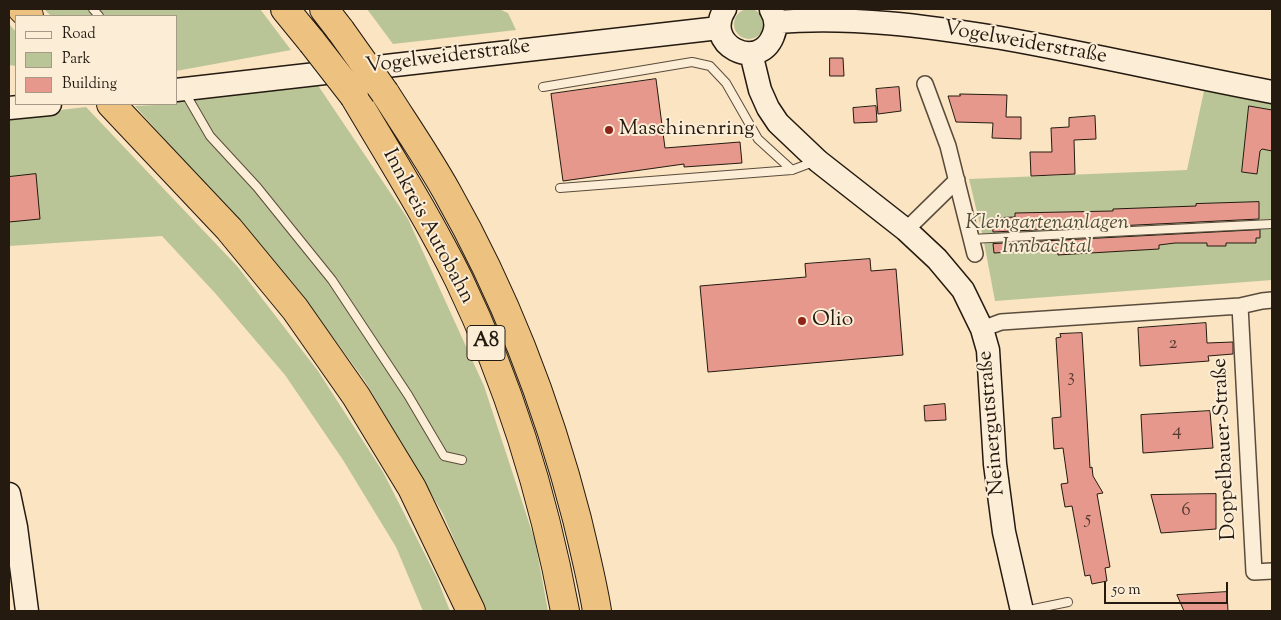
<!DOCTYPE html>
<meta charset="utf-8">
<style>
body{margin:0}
#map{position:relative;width:1281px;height:620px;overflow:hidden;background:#fae4c1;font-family:"Sorts Mill Goudy",serif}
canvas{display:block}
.frame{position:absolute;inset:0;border:10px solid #241a10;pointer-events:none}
.legend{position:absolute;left:15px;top:15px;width:162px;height:90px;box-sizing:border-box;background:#fcedd7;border:1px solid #a69987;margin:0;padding:6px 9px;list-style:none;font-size:15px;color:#241a10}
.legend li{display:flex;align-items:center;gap:10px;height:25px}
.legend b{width:25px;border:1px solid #a69987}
.scale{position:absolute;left:1104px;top:582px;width:124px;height:22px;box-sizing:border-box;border:2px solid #241a10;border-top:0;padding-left:6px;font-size:15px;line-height:18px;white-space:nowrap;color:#241a10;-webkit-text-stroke:4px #fcedd7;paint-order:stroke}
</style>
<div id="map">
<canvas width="1281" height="620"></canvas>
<div class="frame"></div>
<ul class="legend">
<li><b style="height:6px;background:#fcedd7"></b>Road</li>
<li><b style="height:14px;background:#b9c597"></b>Park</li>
<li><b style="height:14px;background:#e6988d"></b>Building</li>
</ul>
<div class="scale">50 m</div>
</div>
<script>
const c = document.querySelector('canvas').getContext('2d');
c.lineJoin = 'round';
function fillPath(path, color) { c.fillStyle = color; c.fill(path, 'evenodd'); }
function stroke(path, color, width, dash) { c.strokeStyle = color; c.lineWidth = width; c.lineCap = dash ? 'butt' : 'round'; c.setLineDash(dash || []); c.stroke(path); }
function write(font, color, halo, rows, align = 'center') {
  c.font = font + ' "Sorts Mill Goudy",serif'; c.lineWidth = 4; c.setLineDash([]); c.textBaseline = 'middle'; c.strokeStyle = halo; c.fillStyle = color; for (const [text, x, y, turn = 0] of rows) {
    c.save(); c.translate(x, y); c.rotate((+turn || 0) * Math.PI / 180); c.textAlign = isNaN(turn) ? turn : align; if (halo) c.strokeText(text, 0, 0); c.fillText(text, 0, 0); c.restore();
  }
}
fillPath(new Path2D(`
 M734 24a15 15 0 1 1 30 0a15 15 0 1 1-30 0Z
 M 44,9 L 260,9 L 291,50 L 176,71 L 176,16 L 51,16 Z
 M 367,9 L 499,9 L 508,13 L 516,30 L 393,44 Z
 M 9,24 L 16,32 L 16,66 L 9,65 Z
 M 317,84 L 408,219 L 484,386 L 535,541 L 548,611 L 485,611 L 443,514 L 365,381 L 297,288 L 135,106 L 176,104 L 176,101 Z
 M 1204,91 L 1272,102 L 1272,280 L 995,301 L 983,237 L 969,179 L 1187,170 Z
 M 86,107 L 237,266 L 318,371 L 383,472 L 437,578 L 450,611 L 423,611 L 396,547 L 343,460 L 285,375 L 215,293 L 162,236 L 9,246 L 9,116 Z`), '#b9c597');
const building = new Path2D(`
 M 830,58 L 843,58 L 844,76 L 830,76 Z
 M 656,79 L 665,148 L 740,142 L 742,163 L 684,167 L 684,164 L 563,181 L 551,94 Z
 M 899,87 L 901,111 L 878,114 L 876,89 Z
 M 960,94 L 1007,95 L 1006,117 L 1021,117 L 1021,139 L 992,138 L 993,123 L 956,122 L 948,96 L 960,96 Z
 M 876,106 L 877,122 L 854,123 L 853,108 Z
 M 1249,106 L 1272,110 L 1272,151 L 1262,149 L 1260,151 L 1257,174 L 1242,172 Z
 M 1095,116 L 1096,139 L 1074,140 L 1075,174 L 1031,176 L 1030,152 L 1052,152 L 1051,128 L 1069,127 L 1069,118 Z
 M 36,174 L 40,219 L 9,222 L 9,177 Z
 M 1259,202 L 1259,219 L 993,232 L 992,218 L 1015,217 L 1015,213 L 1113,211 L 1113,209 L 1196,206 L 1196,204 Z
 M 1260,230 L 1260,238 L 1256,238 L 1256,243 L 1226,243 L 1226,246 L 1207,246 L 1207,243 L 1175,243 L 1159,245 L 1159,249 L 1073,254 L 1058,255 L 1057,249 L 994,253 L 993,244 Z
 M 870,259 L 871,271 L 896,269 L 903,355 L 708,372 L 700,286 L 806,277 L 805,264 Z
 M 1206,323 L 1207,343 L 1233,342 L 1233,354 L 1208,356 L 1209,361 L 1140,366 L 1138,328 Z
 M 1082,333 L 1090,468 L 1092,467 L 1093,476 L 1103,493 L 1097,494 L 1110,567 L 1105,568 L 1107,581 L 1092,584 L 1090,575 L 1085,576 L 1072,506 L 1065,507 L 1061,484 L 1068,483 L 1063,448 L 1054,449 L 1052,418 L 1061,417 L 1056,338 L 1061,337 L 1060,334 Z
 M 945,404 L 946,420 L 925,421 L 924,406 Z
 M 1210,411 L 1213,448 L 1143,453 L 1141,415 Z
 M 1216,494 L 1216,529 L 1161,533 L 1151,495 Z
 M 1227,592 L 1228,611 L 1184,611 L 1177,595 Z`);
fillPath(building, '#e6988d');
stroke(building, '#241a10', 1);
const lane = new Path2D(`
 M 93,9 L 99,16
 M 543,87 L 692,62 L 710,66 L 726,83 L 758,139 L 792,170
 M 184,91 L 210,136 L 257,187 L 332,280 L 408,395 L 444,456 L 462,460
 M 560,188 L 792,170 L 816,161
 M 971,239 L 1272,224
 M 1024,611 L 1068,602`);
const street = new Path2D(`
 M 925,84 L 948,146 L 975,254
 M 906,230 L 957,180
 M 1240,306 L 1254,572 L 1272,571
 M 982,329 L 1001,322 L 1240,306 L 1262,301 L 1272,300`);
const secondary = new Path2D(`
 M 725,9 C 702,44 758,73 773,36 C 777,27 776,18 771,10
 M 776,22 C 852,16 926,26 1001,38 C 1092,54 1182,75 1272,92
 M 751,53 L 760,90 L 768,108 L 778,123 L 818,161 L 906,230 L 937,259 L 963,290 L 982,329 L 988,350 L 995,464 L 1004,532 L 1022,611
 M 176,90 L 719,28
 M 9,108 L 50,104
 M 9,494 L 16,527 L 27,611`);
const highway = new Path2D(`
 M 22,9 L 29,16
 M 285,9 L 312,42
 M 324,9 L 341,31
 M 385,93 C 406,126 428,158 447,192 C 505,294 548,406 577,519 C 584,549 592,580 597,611
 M 354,96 C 390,157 428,217 459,280 C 509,384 544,498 565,611
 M 111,104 L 229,229 L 295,309 L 356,396 L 412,488 L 471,611`);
stroke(lane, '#5a4c3c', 10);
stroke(street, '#5a4c3c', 18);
stroke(secondary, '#241a10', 25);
stroke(highway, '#241a10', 30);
stroke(lane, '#fcedd7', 8);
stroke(street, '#fcedd7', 15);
stroke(secondary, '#fcedd7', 22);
stroke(highway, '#edc280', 28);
const highwayBridge = new Path2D(`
 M 341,31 L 385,93
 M 312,42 L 354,96`);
stroke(highwayBridge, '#241a10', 30, []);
stroke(highwayBridge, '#edc280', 28);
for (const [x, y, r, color] of [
 [609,130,5,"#8f2418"],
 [802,321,5,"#8f2418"]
]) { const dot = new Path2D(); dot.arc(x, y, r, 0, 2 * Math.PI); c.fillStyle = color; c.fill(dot); stroke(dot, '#fcedd7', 2); }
write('19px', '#543a2f', null, [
 ["2",1173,345],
 ["3",1071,378],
 ["4",1177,432],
 ["6",1186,512],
 ["5",1088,520]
]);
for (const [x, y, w] of [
 [486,343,38]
]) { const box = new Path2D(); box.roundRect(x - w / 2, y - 17.5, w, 35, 4); c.fillStyle = '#fcedd7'; c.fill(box); stroke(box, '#241a10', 1); }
write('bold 20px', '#241a10', null, [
 ["A8",486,343]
]);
write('21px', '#241a10', '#fcedd7', [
 ["Vogelweiderstraße",1025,44,10],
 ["Vogelweiderstraße",448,58,-7],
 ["Innkreis Autobahn",427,227,62],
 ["Neinergutstraße",993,423,-95],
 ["Doppelbauer-Straße",1226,449,-93]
]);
write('21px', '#241a10', '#fcedd7', [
 ["Maschinenring",619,130],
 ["Olio",812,321]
], 'left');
write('italic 21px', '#514d38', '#fcedd7', [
 ["Kleingartenanlagen",1047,224],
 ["Innbachtal",1047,248]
]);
</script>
